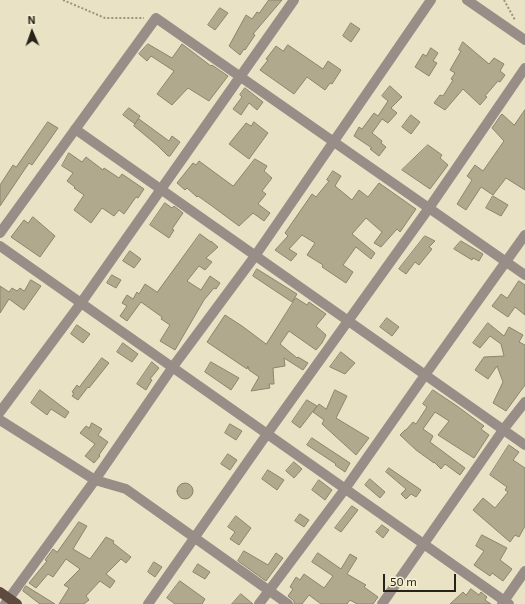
<!DOCTYPE html>
<style>
body{margin:0}
#map{position:relative;width:525px;height:604px;overflow:hidden;background:#e9e2c5;font-family:"Exo 2",sans-serif}
canvas{display:block}
.north{position:absolute;left:12px;top:12px;width:40px;height:40px;-webkit-text-stroke:3px #f6efd2;paint-order:stroke;rotate:358deg;font-size:11px;font-weight:700;line-height:16px;text-align:center;color:#262419}
.north::after{content:'';display:block;margin:auto;width:14px;height:18px;background:#262419;clip-path:polygon(50% 0,100% 100%,50% 72%,0 100%)}
.scale{position:absolute;left:383px;top:574px;width:73px;height:18px;box-sizing:border-box;border:2px solid #262419;border-top:0;padding-left:5px;font-size:12px;line-height:14px;white-space:nowrap;color:#262419;-webkit-text-stroke:3px #f6efd2;paint-order:stroke}
</style>
<div id="map">
<canvas width="525" height="604"></canvas>
<div class="north">N</div>
<div class="scale">50 m</div>
</div>
<script>
const c = document.querySelector('canvas').getContext('2d');
c.lineJoin = 'round';
function fillPath(path, color) { c.fillStyle = color; c.fill(path, 'evenodd'); }
function stroke(path, color, width, dash) { c.strokeStyle = color; c.lineWidth = width; c.lineCap = dash ? 'butt' : 'round'; c.setLineDash(dash || []); c.stroke(path); }
const building = new Path2D(`
 M 269,0 L 282,0 L 253,34 L 255,35 L 245,50 L 244,49 L 240,55 L 229,46 L 246,15 L 252,19 L 257,12 L 259,13 Z
 M 220,8 L 228,13 L 215,30 L 208,25 Z
 M 351,23 L 360,29 L 351,42 L 343,36 Z
 M 463,42 L 489,64 L 494,58 L 504,64 L 500,71 L 505,75 L 500,82 L 498,81 L 485,96 L 487,97 L 480,105 L 463,89 L 445,110 L 434,103 L 440,95 L 443,96 L 453,80 L 451,79 L 455,73 L 450,70 L 461,51 L 459,50 Z
 M 148,44 L 172,58 L 182,44 L 211,66 L 212,65 L 228,76 L 209,101 L 188,88 L 172,105 L 157,94 L 174,71 L 151,56 L 147,61 L 139,54 Z
 M 288,45 L 323,69 L 328,61 L 341,70 L 332,84 L 330,83 L 325,90 L 307,77 L 294,94 L 260,70 L 268,60 L 266,59 L 276,46 L 283,51 Z
 M 431,48 L 438,53 L 433,61 L 437,63 L 429,76 L 415,67 L 423,54 L 426,56 Z
 M 390,86 L 402,97 L 391,108 L 397,113 L 388,123 L 382,119 L 372,133 L 382,141 L 381,143 L 386,147 L 379,156 L 370,149 L 372,148 L 354,136 L 359,127 L 362,129 L 374,113 L 378,116 L 388,101 L 382,96 Z
 M 245,88 L 263,102 L 257,110 L 249,103 L 241,115 L 233,109 L 242,97 L 240,95 Z
 M 129,108 L 140,116 L 135,124 L 123,115 Z
 M 525,110 L 525,190 L 506,178 L 493,195 L 481,187 L 466,210 L 457,204 L 472,180 L 467,176 L 475,165 L 483,171 L 504,141 L 492,128 L 501,115 L 502,114 L 514,125 Z
 M 411,115 L 420,122 L 411,134 L 402,127 Z
 M 139,119 L 169,141 L 172,136 L 180,142 L 170,156 L 168,156 L 158,146 L 134,126 Z
 M 48,122 L 58,128 L 32,165 L 29,163 L 0,206 L 0,185 L 13,165 L 16,167 Z
 M 254,122 L 268,133 L 249,159 L 229,144 L 246,123 L 251,126 Z
 M 428,145 L 442,155 L 440,158 L 448,165 L 430,189 L 402,170 Z
 M 69,153 L 82,162 L 86,157 L 103,170 L 104,168 L 119,178 L 122,174 L 144,189 L 138,198 L 136,197 L 124,214 L 119,210 L 114,216 L 102,208 L 91,223 L 74,210 L 84,195 L 74,188 L 75,187 L 67,181 L 73,173 L 62,166 Z
 M 255,159 L 267,166 L 264,171 L 272,178 L 262,191 L 266,194 L 258,204 L 270,213 L 264,221 L 253,213 L 239,226 L 212,206 L 198,196 L 197,197 L 187,188 L 185,190 L 177,183 L 193,163 L 196,165 L 199,161 L 233,186 Z
 M 333,171 L 341,176 L 335,186 L 352,200 L 359,190 L 368,197 L 379,183 L 416,209 L 400,232 L 397,229 L 381,247 L 374,243 L 382,232 L 366,218 L 352,234 L 375,253 L 371,259 L 356,247 L 343,265 L 353,272 L 346,283 L 322,267 L 323,265 L 307,255 L 315,243 L 302,235 L 289,249 L 297,254 L 291,261 L 275,250 L 288,236 L 285,233 L 312,194 L 316,197 L 329,181 L 327,180 Z
 M 493,196 L 508,205 L 501,216 L 486,208 Z
 M 165,203 L 172,208 L 174,206 L 183,213 L 172,229 L 174,230 L 169,238 L 150,225 Z
 M 33,217 L 55,236 L 40,257 L 11,237 L 24,220 L 28,223 Z
 M 200,234 L 211,242 L 211,241 L 218,247 L 206,258 L 212,262 L 205,270 L 199,266 L 187,281 L 201,290 L 210,276 L 220,283 L 216,289 L 214,288 L 204,300 L 175,350 L 160,341 L 170,325 L 161,319 L 162,317 L 141,302 L 127,321 L 120,316 L 127,306 L 122,303 L 127,295 L 133,299 L 137,292 L 139,294 L 145,284 L 157,292 Z
 M 425,236 L 435,241 L 429,247 L 432,249 L 419,265 L 415,262 L 406,274 L 399,269 Z
 M 461,241 L 483,254 L 479,261 L 473,258 L 472,260 L 454,249 Z
 M 130,251 L 141,259 L 134,268 L 123,261 Z
 M 257,269 L 297,294 L 292,302 L 253,276 Z
 M 112,275 L 121,280 L 116,288 L 107,283 Z
 M 31,280 L 41,286 L 24,310 L 9,299 L 0,313 L 0,286 L 9,292 L 12,288 L 17,291 L 20,288 L 24,291 Z
 M 519,281 L 525,285 L 525,315 L 515,307 L 508,317 L 492,306 L 501,294 L 507,298 Z
 M 296,298 L 307,305 L 309,302 L 326,314 L 316,326 L 326,335 L 322,343 L 316,350 L 289,331 L 280,344 L 297,358 L 298,357 L 308,363 L 303,370 L 284,358 L 285,366 L 273,368 L 274,384 L 269,384 L 270,388 L 251,391 L 259,377 L 249,370 L 248,366 L 247,369 L 207,342 L 225,315 L 242,326 L 266,344 Z
 M 387,318 L 399,327 L 392,336 L 380,327 Z
 M 488,323 L 504,336 L 509,327 L 523,335 L 519,342 L 525,345 L 525,385 L 506,411 L 493,403 L 503,382 L 497,366 L 488,379 L 475,370 L 484,357 L 504,356 L 501,344 L 490,336 L 480,348 L 473,343 Z
 M 77,325 L 90,334 L 83,343 L 71,334 Z
 M 123,343 L 138,354 L 132,362 L 117,352 Z
 M 341,352 L 355,363 L 345,374 L 330,367 Z
 M 102,358 L 109,363 L 89,388 L 88,387 L 78,400 L 72,396 L 74,393 L 72,392 L 77,385 L 79,387 Z
 M 152,362 L 159,368 L 150,379 L 152,380 L 146,390 L 137,384 Z
 M 211,362 L 239,378 L 231,390 L 205,372 Z
 M 40,390 L 69,412 L 65,418 L 51,409 L 47,415 L 31,403 Z
 M 335,390 L 347,396 L 336,418 L 369,438 L 356,455 L 322,424 L 324,420 L 313,412 L 319,404 L 326,409 Z
 M 433,390 L 457,406 L 484,426 L 481,429 L 489,435 L 474,458 L 438,435 L 449,421 L 435,412 L 423,429 L 433,436 L 430,442 L 465,468 L 460,475 L 445,464 L 441,469 L 434,462 L 434,463 L 416,450 L 400,435 L 405,430 L 406,430 L 413,422 L 416,424 L 427,407 L 423,404 Z
 M 307,400 L 317,406 L 300,428 L 292,422 Z
 M 92,423 L 102,429 L 98,435 L 108,442 L 99,455 L 100,456 L 94,463 L 85,456 L 95,444 L 80,433 L 86,426 L 89,428 Z
 M 230,424 L 242,431 L 236,440 L 225,433 Z
 M 312,438 L 350,463 L 345,472 L 335,465 L 336,464 L 307,445 Z
 M 509,445 L 519,452 L 513,460 L 525,468 L 525,526 L 519,537 L 515,535 L 510,542 L 473,510 L 483,498 L 495,508 L 508,492 L 505,490 L 507,487 L 490,475 Z
 M 228,454 L 237,460 L 230,470 L 221,464 Z
 M 294,462 L 302,469 L 294,478 L 286,471 Z
 M 389,468 L 421,490 L 416,497 L 411,494 L 406,499 L 401,494 L 406,489 L 386,472 Z
 M 268,470 L 284,480 L 277,490 L 262,479 Z
 M 370,479 L 385,492 L 380,498 L 365,485 Z
 M 319,480 L 332,490 L 325,500 L 312,490 Z
 M177 491a8 8 0 1 1 16 0a8 8 0 1 1-16 0Z
 M 352,506 L 358,510 L 341,532 L 335,528 Z
 M 300,514 L 309,520 L 304,527 L 295,521 Z
 M 236,516 L 251,528 L 239,545 L 230,539 L 235,532 L 228,527 Z
 M 79,522 L 87,526 L 73,549 L 90,559 L 106,537 L 114,541 L 113,543 L 131,557 L 126,563 L 121,559 L 106,574 L 115,581 L 110,588 L 100,581 L 86,596 L 89,600 L 84,604 L 59,604 L 69,588 L 64,585 L 80,569 L 66,559 L 53,577 L 48,574 L 36,588 L 29,583 L 47,561 L 45,560 L 53,549 L 57,552 Z
 M 382,525 L 389,530 L 383,538 L 376,532 Z
 M 482,535 L 507,548 L 500,560 L 512,569 L 503,581 L 492,573 L 490,576 L 474,565 L 484,551 L 476,546 Z
 M 244,551 L 268,565 L 276,553 L 283,558 L 266,581 L 238,561 Z
 M 318,553 L 341,569 L 350,554 L 357,558 L 347,574 L 366,585 L 364,587 L 378,597 L 373,604 L 357,604 L 350,600 L 347,604 L 321,604 L 309,595 L 302,604 L 294,604 L 294,601 L 288,596 L 293,589 L 290,587 L 296,577 L 300,580 L 304,574 L 324,588 L 333,576 L 312,562 Z
 M 154,562 L 162,567 L 155,577 L 148,572 Z
 M 198,564 L 210,572 L 205,579 L 193,572 Z
 M 180,581 L 205,599 L 202,604 L 175,604 L 167,598 Z
 M 26,586 L 55,604 L 40,604 L 23,591 Z
 M 471,589 L 479,595 L 481,592 L 487,597 L 485,600 L 491,604 L 450,604 L 463,592 L 466,595 Z
 M 241,594 L 253,604 L 232,604 Z`);
fillPath(building, '#b0a98e');
stroke(building, '#8c856c', 1);
stroke(new Path2D(`
 M 63,0 L 105,18 L 144,18
 M 504,0 L 515,20`), '#99947e', 2, [2, 2]);
stroke(new Path2D(`
 M 467,0 L 525,40
 M 75,129 L 525,445
 M 0,233 L 156,18 L 525,275
 M 0,246 L 509,604
 M 0,412 L 81,303 L 294,0
 M 0,420 L 95,480 L 126,489 L 288,604
 M 5,604 L 95,480 L 172,368 L 255,256 L 431,0
 M 148,604 L 267,434 L 429,208 L 525,68
 M 259,604 L 345,489 L 425,375 L 525,235
 M 382,604 L 503,430 L 525,402
 M 502,604 L 525,571`), '#998e87', 10);
stroke(new Path2D(`
 M 0,592 L 17,604`), '#5e4a3f', 10);
</script>
